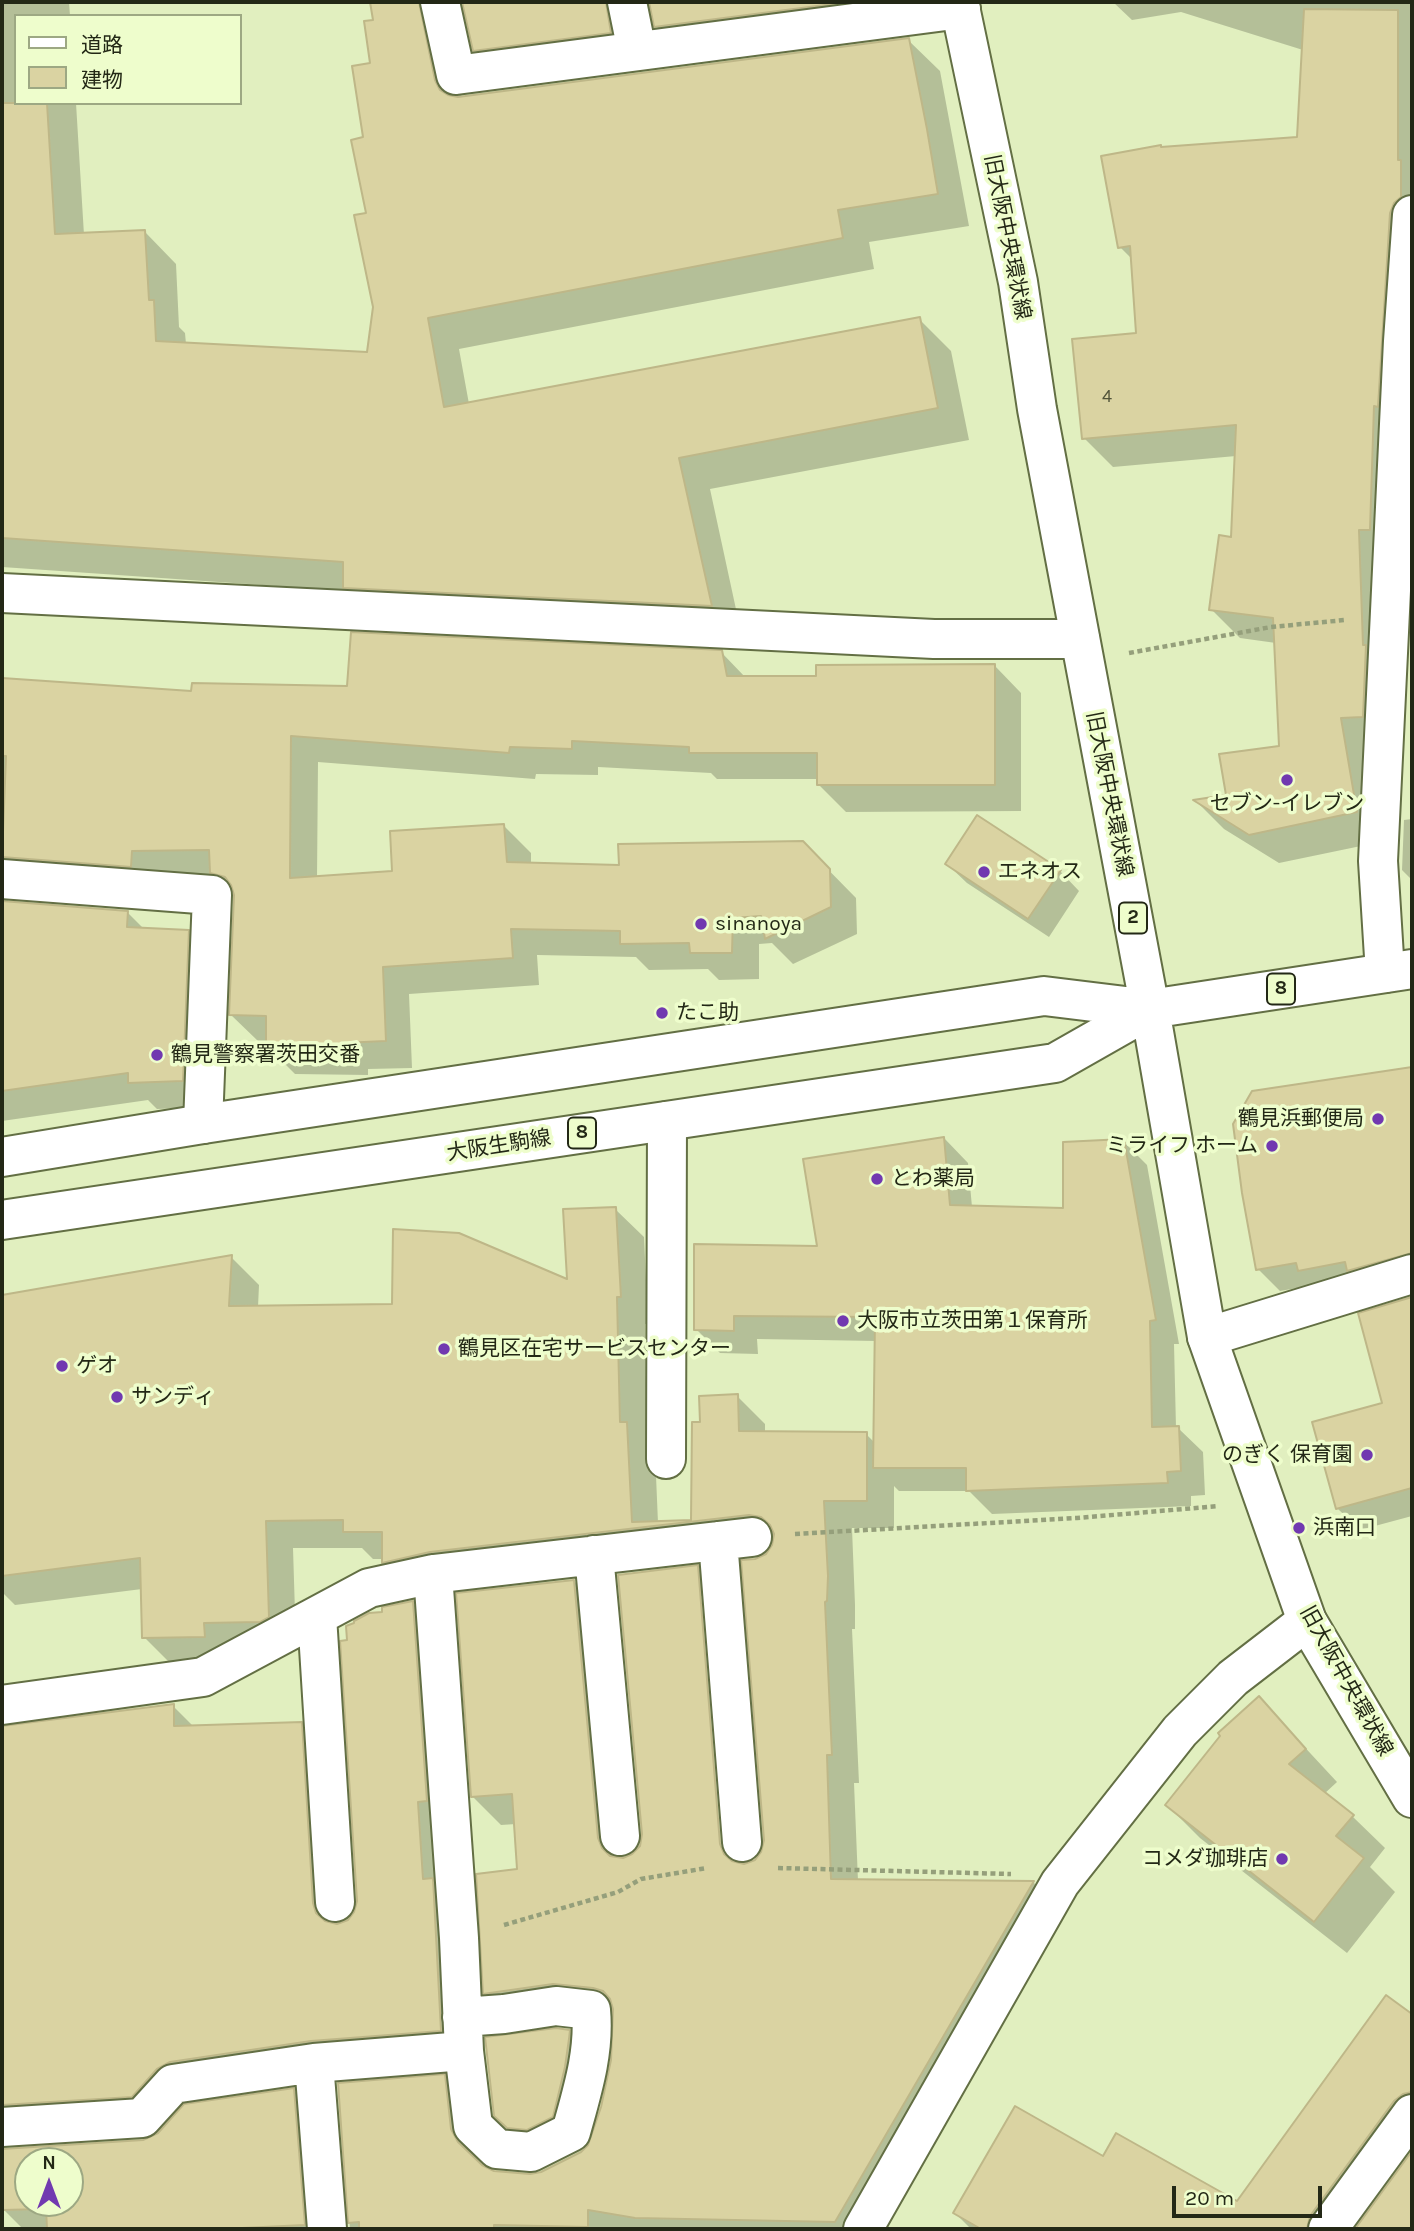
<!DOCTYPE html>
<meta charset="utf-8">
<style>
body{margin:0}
#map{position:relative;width:1414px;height:2231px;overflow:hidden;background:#e1efbf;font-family:Karla,"Noto Sans JP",sans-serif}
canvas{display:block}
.frame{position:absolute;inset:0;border:4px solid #232816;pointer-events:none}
.legend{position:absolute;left:14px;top:14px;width:228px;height:91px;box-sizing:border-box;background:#eefdcc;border:2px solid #9da883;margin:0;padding:9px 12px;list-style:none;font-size:21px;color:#232816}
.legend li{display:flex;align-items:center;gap:14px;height:35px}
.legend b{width:35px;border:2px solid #9da883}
.north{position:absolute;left:14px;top:2147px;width:70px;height:70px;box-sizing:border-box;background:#eefdcc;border:2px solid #9da883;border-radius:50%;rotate:0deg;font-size:19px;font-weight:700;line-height:28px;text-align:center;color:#232816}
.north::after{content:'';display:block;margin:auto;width:24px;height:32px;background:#7139b0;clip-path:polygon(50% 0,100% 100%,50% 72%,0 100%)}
.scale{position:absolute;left:1172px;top:2186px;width:150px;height:32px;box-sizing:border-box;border:4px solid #232816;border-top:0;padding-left:9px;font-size:21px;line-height:24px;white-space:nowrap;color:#232816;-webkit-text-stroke:5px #eefdcc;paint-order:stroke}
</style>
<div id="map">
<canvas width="1414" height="2231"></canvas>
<div class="frame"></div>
<ul class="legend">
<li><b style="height:9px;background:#fff"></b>道路</li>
<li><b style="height:19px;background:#dad3a2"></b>建物</li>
</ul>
<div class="north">N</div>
<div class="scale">20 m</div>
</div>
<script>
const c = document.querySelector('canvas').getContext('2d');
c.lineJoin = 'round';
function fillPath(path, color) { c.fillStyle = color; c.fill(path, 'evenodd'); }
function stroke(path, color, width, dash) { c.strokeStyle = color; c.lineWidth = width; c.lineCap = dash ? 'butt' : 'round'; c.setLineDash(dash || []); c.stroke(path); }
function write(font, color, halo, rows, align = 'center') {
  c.font = font + ' Karla,"Noto Sans JP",sans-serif'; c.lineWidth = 7; c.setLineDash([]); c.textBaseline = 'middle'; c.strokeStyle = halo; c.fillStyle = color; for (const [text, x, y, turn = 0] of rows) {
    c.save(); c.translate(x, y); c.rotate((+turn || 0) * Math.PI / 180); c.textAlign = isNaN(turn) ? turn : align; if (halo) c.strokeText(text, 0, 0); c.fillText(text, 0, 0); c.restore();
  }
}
fillPath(new Path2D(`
 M 2,2 L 69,2 L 70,16 L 16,16 L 16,103 L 76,103 L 84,235 L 145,232 L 176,264 L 179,327 L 185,333 L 186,344 L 369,354 L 374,307 L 365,139 L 375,21 L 372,2 L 933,2 L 688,58 L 656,26 L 653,13 L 644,18 L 637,28 L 506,82 L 475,50 L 466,12 L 456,18 L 450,40 L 462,98 L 908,40 L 940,71 L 969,226 L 869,242 L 874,269 L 459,349 L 469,404 L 919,319 L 951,351 L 969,440 L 710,489 L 742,637 L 349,591 L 2,567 Z
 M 1113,2 L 1412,2 L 1412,330 L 1385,841 L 1279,863 L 1224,829 L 1196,801 L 1228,797 L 1281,748 L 1276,643 L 1240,638 L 1211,609 L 1233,539 L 1236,456 L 1113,467 L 1084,438 L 1138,334 L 1132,259 L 1120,247 L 1162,149 L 1299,139 L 1303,50 L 1181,12 L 1132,20 Z
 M 721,652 L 746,678 L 818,678 L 995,666 L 1021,693 L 1021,811 L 846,812 L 819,785 L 819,779 L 717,779 L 711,773 L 598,767 L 598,775 L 536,774 L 535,779 L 318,762 L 317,878 L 394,872 L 504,826 L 531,853 L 531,865 L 620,867 L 802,843 L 856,898 L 857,934 L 793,964 L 772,943 L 759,944 L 759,979 L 719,980 L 708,969 L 649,970 L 636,957 L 537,955 L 539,985 L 409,994 L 412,1068 L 368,1069 L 368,1075 L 295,1074 L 268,1047 L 268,1042 L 258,1041 L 231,1015 L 236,896 L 216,876 L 158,878 L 10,894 L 7,903 L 127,912 L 145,930 L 188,932 L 215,959 L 209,1107 L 157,1109 L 148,1100 L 2,1121 L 2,679 L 193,693 L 349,687 Z
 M 1412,819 L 1412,880 L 1402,870 L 1404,820 Z
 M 947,864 L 1060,871 L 1079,891 L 1049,937 L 967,883 Z
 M 1412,1068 L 1412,1279 L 1314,1285 L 1280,1291 L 1258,1269 L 1253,1093 Z
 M 944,1138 L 968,1163 L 972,1207 L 1065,1210 L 1123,1141 L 1147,1165 L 1179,1344 L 1174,1344 L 1176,1428 L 1178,1428 L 1203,1452 L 1205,1495 L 1191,1496 L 1191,1506 L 992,1514 L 969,1491 L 899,1491 L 894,1486 L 894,1528 L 852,1528 L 855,1605 L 855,1629 L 852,1629 L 859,1783 L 854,1783 L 858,1881 L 1033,1882 L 1061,1910 L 875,2229 L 350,2229 L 339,2085 L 444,2076 L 472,2104 L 479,2158 L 483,2167 L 495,2173 L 529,2176 L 541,2173 L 589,2148 L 602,2108 L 613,2061 L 614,2015 L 587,2012 L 513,2021 L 485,1993 L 519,1871 L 516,1824 L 501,1825 L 473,1797 L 574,1581 L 602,1609 L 625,1859 L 633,1856 L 641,1847 L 697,1567 L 725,1595 L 747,1865 L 756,1861 L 763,1853 L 766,1840 L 756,1560 L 767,1556 L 774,1543 L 459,1580 L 412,1590 L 384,1562 L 384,1559 L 373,1559 L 362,1548 L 293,1548 L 296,1645 L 172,1665 L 144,1637 L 142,1589 L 15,1605 L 2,1592 L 2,1297 L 231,1257 L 259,1285 L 258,1307 L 394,1306 L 569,1282 L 615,1209 L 644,1237 L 648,1324 L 645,1324 L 647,1444 L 655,1452 L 658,1523 L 693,1522 L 694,1424 L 702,1424 L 737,1396 L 765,1424 L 765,1433 L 866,1434 L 875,1443 L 877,1341 L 757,1339 L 758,1354 L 720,1353 L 696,1329 L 819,1247 ZM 699,1596 L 702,1596 L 723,1852 L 719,1853 Z
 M 1412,1299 L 1412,1516 L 1360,1530 L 1338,1509 L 1314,1424 L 1384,1404 L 1360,1315 Z
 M 412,1603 L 440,1630 L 468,2058 L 339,2068 L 28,2133 L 2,2106 L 2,1728 L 173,1706 L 194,1727 L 301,1724 L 329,1752 L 340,1925 L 349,1921 L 356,1913 L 359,1901 L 349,1641 L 384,1614 Z
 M 1259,1698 L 1337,1782 L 1324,1794 L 1352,1816 L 1385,1848 L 1370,1867 L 1395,1892 L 1347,1953 L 1200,1838 L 1167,1805 Z
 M 1386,1998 L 1412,2016 L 1412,2135 L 1344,2229 L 971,2229 L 955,2213 L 1104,2158 L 1238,2203 Z
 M 569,2031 L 589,2051 L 584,2088 L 528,2147 L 495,2115 Z
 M 293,2090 L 321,2118 L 330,2229 L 23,2229 L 3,2209 L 2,2150 L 144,2142 ZM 28,2161 L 70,2161 L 70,2203 L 28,2203 Z
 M 1412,2154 L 1412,2229 L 1357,2229 Z`), '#0003');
const building = new Path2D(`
 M 370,2 L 419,2 L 435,80 L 440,90 L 448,95 L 458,97 L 909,38 L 927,129 L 938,194 L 838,210 L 843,238 L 428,318 L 444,407 L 920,317 L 938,408 L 679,458 L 712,606 L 343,588 L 343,562 L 2,538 L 2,103 L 47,103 L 55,234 L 145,230 L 149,300 L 154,300 L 156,341 L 367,352 L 373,307 L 354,215 L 366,213 L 351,140 L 363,137 L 352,66 L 370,63 L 364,21 L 373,20 Z
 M 462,2 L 606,2 L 611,33 L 473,51 Z
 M 649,2 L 848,2 L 654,27 Z
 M 1304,9 L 1398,10 L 1398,160 L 1401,160 L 1401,197 L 1394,203 L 1390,213 L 1378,407 L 1374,406 L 1370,530 L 1359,530 L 1363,645 L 1366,645 L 1363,717 L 1341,718 L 1357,812 L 1249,835 L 1193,800 L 1226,795 L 1219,754 L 1279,746 L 1273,618 L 1209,610 L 1219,535 L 1231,537 L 1236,425 L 1082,439 L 1072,339 L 1136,333 L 1130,246 L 1118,248 L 1101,156 L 1161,145 L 1161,147 L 1297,137 Z
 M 351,632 L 722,650 L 727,676 L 816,676 L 816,665 L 995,664 L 995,785 L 817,785 L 817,753 L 689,753 L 689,747 L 572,741 L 572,749 L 510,747 L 509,753 L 291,736 L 290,878 L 392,871 L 390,831 L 504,824 L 507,862 L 619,865 L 618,844 L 803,841 L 830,869 L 831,907 L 765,939 L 761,916 L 733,918 L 732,953 L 690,953 L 689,943 L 620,944 L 620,931 L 511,929 L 513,958 L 383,967 L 386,1041 L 342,1043 L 342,1049 L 266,1048 L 266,1016 L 229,1015 L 234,895 L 231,885 L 225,877 L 210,873 L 209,850 L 132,851 L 131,867 L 2,857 L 6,756 L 2,756 L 2,678 L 191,691 L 192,683 L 347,686 Z
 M 977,815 L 1061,870 L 1028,919 L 945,864 Z
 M 2,901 L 128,911 L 127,927 L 189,930 L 183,1081 L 128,1083 L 128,1073 L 2,1091 Z
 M 1412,1067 L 1412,1253 L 1347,1271 L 1345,1262 L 1298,1271 L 1296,1263 L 1256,1270 L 1242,1193 L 1233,1124 L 1252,1091 Z
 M 944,1137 L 950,1205 L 1063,1208 L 1063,1142 L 1124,1139 L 1156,1320 L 1150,1321 L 1152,1427 L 1179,1426 L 1181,1471 L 1167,1472 L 1168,1483 L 966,1491 L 966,1468 L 873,1468 L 875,1317 L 734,1316 L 734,1331 L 694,1330 L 694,1244 L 817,1246 L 803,1159 Z
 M 616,1207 L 621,1297 L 617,1297 L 620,1422 L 627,1422 L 632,1522 L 691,1520 L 692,1422 L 700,1422 L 699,1396 L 738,1394 L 739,1431 L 867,1432 L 867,1501 L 824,1501 L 828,1576 L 827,1601 L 825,1602 L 832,1755 L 827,1755 L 831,1879 L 1034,1881 L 835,2222 L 635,2218 L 588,2210 L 588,2227 L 494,2225 L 494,2228 L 359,2229 L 359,2222 L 348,2223 L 338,2083 L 445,2074 L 451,2129 L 458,2142 L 482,2165 L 494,2171 L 530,2174 L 541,2172 L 581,2152 L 588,2145 L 601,2107 L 611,2060 L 613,2009 L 610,1999 L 603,1991 L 593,1988 L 553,1984 L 483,1994 L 476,1874 L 517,1869 L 512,1794 L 471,1797 L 456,1593 L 574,1580 L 598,1838 L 602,1848 L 610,1856 L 623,1858 L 632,1854 L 640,1846 L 642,1834 L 618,1575 L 698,1565 L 720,1844 L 724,1854 L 732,1861 L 744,1864 L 755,1860 L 761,1852 L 764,1840 L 741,1560 L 755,1559 L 766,1554 L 772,1545 L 774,1534 L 770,1525 L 761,1517 L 749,1515 L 430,1552 L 382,1563 L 382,1532 L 343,1532 L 343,1520 L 266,1521 L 269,1617 L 260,1622 L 204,1623 L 205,1637 L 142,1638 L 140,1558 L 2,1576 L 2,1295 L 232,1255 L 229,1306 L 392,1304 L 393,1229 L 459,1233 L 567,1279 L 563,1209 Z
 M 1412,1297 L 1412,1488 L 1336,1509 L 1312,1422 L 1382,1403 L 1358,1313 Z
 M 413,1601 L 427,1801 L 418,1802 L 423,1879 L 433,1878 L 441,2031 L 311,2041 L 170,2062 L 157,2069 L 132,2097 L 2,2105 L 2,1726 L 174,1704 L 174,1726 L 302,1722 L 313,1903 L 316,1913 L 325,1921 L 337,1924 L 348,1920 L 354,1912 L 357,1901 L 340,1641 L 347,1640 L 346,1626 L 354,1623 L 354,1621 L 369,1613 L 382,1612 L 382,1607 Z
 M 1259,1696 L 1306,1749 L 1289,1764 L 1354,1815 L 1336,1836 L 1364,1858 L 1314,1922 L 1165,1805 L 1220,1736 L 1218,1733 Z
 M 1386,1995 L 1412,2014 L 1412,2092 L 1403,2094 L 1394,2101 L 1310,2216 L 1307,2229 L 981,2229 L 953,2213 L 1015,2106 L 1103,2156 L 1116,2133 L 1237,2201 Z
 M 556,2028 L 570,2030 L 569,2039 L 565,2067 L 553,2117 L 527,2130 L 507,2128 L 494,2116 L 485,2037 Z
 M 294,2088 L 305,2225 L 221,2229 L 47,2229 L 46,2209 L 2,2210 L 2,2149 L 143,2140 L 158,2133 L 184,2104 ZM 28,2161 L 70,2161 L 70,2203 L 28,2203 Z
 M 1412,2151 L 1412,2229 L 1355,2229 Z`);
fillPath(building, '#dad3a2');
stroke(building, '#beb788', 2);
const minor = new Path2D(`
 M 440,2 L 456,75 L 961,9
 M 627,2 L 637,51
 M 2,593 L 934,639 L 1080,639
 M 2,879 L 212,895 L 203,1124
 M 1385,973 L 1378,861 L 1403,341 L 1412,215
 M 1207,1337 L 1412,1274
 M 666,1459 L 667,1121
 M 718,1541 L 742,1842
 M 594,1555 L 620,1836
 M 317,1616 L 335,1902
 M 2,1705 L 203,1677 L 369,1588 L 433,1574 L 752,1537
 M 462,2017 L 504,2014 L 556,2006 L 591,2010 C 595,2052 582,2092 571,2132 L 531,2152 L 497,2149 L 473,2126 L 464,2051
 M 314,2063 L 327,2229
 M 2,2127 L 142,2118 L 173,2084 L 314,2063 L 464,2051 L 459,1938 L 433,1574
 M 863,2229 L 1060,1883 L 1180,1731 L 1233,1678 L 1307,1621
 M 1328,2229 L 1412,2114`);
const major = new Path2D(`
 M 959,2 L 1018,282 L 1037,409 L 1150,1009 L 1207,1337 L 1307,1621 L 1412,1798
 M 2,1157 L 203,1124 L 1044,996 L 1150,1009 L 1412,969
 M 2,1220 L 1055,1063 L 1150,1009`);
stroke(minor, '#636f44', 42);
stroke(major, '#636f44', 42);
stroke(new Path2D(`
 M 1129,653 L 1271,627 L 1345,620
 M 795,1534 L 1077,1518 L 1219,1506
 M 778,1868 L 1011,1874
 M 504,1925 L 618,1892 L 641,1879 L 707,1868`), '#959f7b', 4.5, [5, 3.5]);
stroke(minor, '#fff', 38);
stroke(major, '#fff', 38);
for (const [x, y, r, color] of [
 [1287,780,7,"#7139b0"],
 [984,872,7,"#7139b0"],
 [701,924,7,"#7139b0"],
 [662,1013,7,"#7139b0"],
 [157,1055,7,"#7139b0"],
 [1378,1119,7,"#7139b0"],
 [1272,1146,7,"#7139b0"],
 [877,1179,7,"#7139b0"],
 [843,1321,7,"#7139b0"],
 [444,1349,7,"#7139b0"],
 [62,1366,7,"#7139b0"],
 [117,1397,7,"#7139b0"],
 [1367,1455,7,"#7139b0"],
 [1299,1528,7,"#7139b0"],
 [1282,1859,7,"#7139b0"]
]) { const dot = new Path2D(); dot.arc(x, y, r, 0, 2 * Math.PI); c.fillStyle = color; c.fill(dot); stroke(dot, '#eefdcc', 2.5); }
write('18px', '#515339', null, [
 ["4",1107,397]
]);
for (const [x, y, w] of [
 [1133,918,28],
 [1281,989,28],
 [582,1133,28]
]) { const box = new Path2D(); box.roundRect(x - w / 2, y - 15.5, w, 31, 5); c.fillStyle = '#eefdcc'; c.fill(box); stroke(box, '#232816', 2); }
write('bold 19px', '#232816', null, [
 ["2",1133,918],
 ["8",1281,989],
 ["8",582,1133]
]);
write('21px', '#232816', '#eefdcc', [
 ["旧大阪中央環状線",1007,237,79],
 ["旧大阪中央環状線",1109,794,79],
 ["大阪生駒線",499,1146,-9],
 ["旧大阪中央環状線",1346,1681,61]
]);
write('21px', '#232816', '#eefdcc', [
 ["セブン-イレブン",1287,804,"center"],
 ["エネオス",998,872],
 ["sinanoya",715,924],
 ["たこ助",676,1013],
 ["鶴見警察署茨田交番",171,1055],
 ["鶴見浜郵便局",1364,1119,"right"],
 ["ミライフ ホーム",1258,1146,"right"],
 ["とわ薬局",891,1179],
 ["大阪市立茨田第１保育所",857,1321],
 ["鶴見区在宅サービスセンター",458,1349],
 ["ゲオ",76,1366],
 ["サンディ",131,1397],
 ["のぎく 保育園",1353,1455,"right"],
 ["浜南口",1313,1528],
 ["コメダ珈琲店",1268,1859,"right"]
], 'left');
</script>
